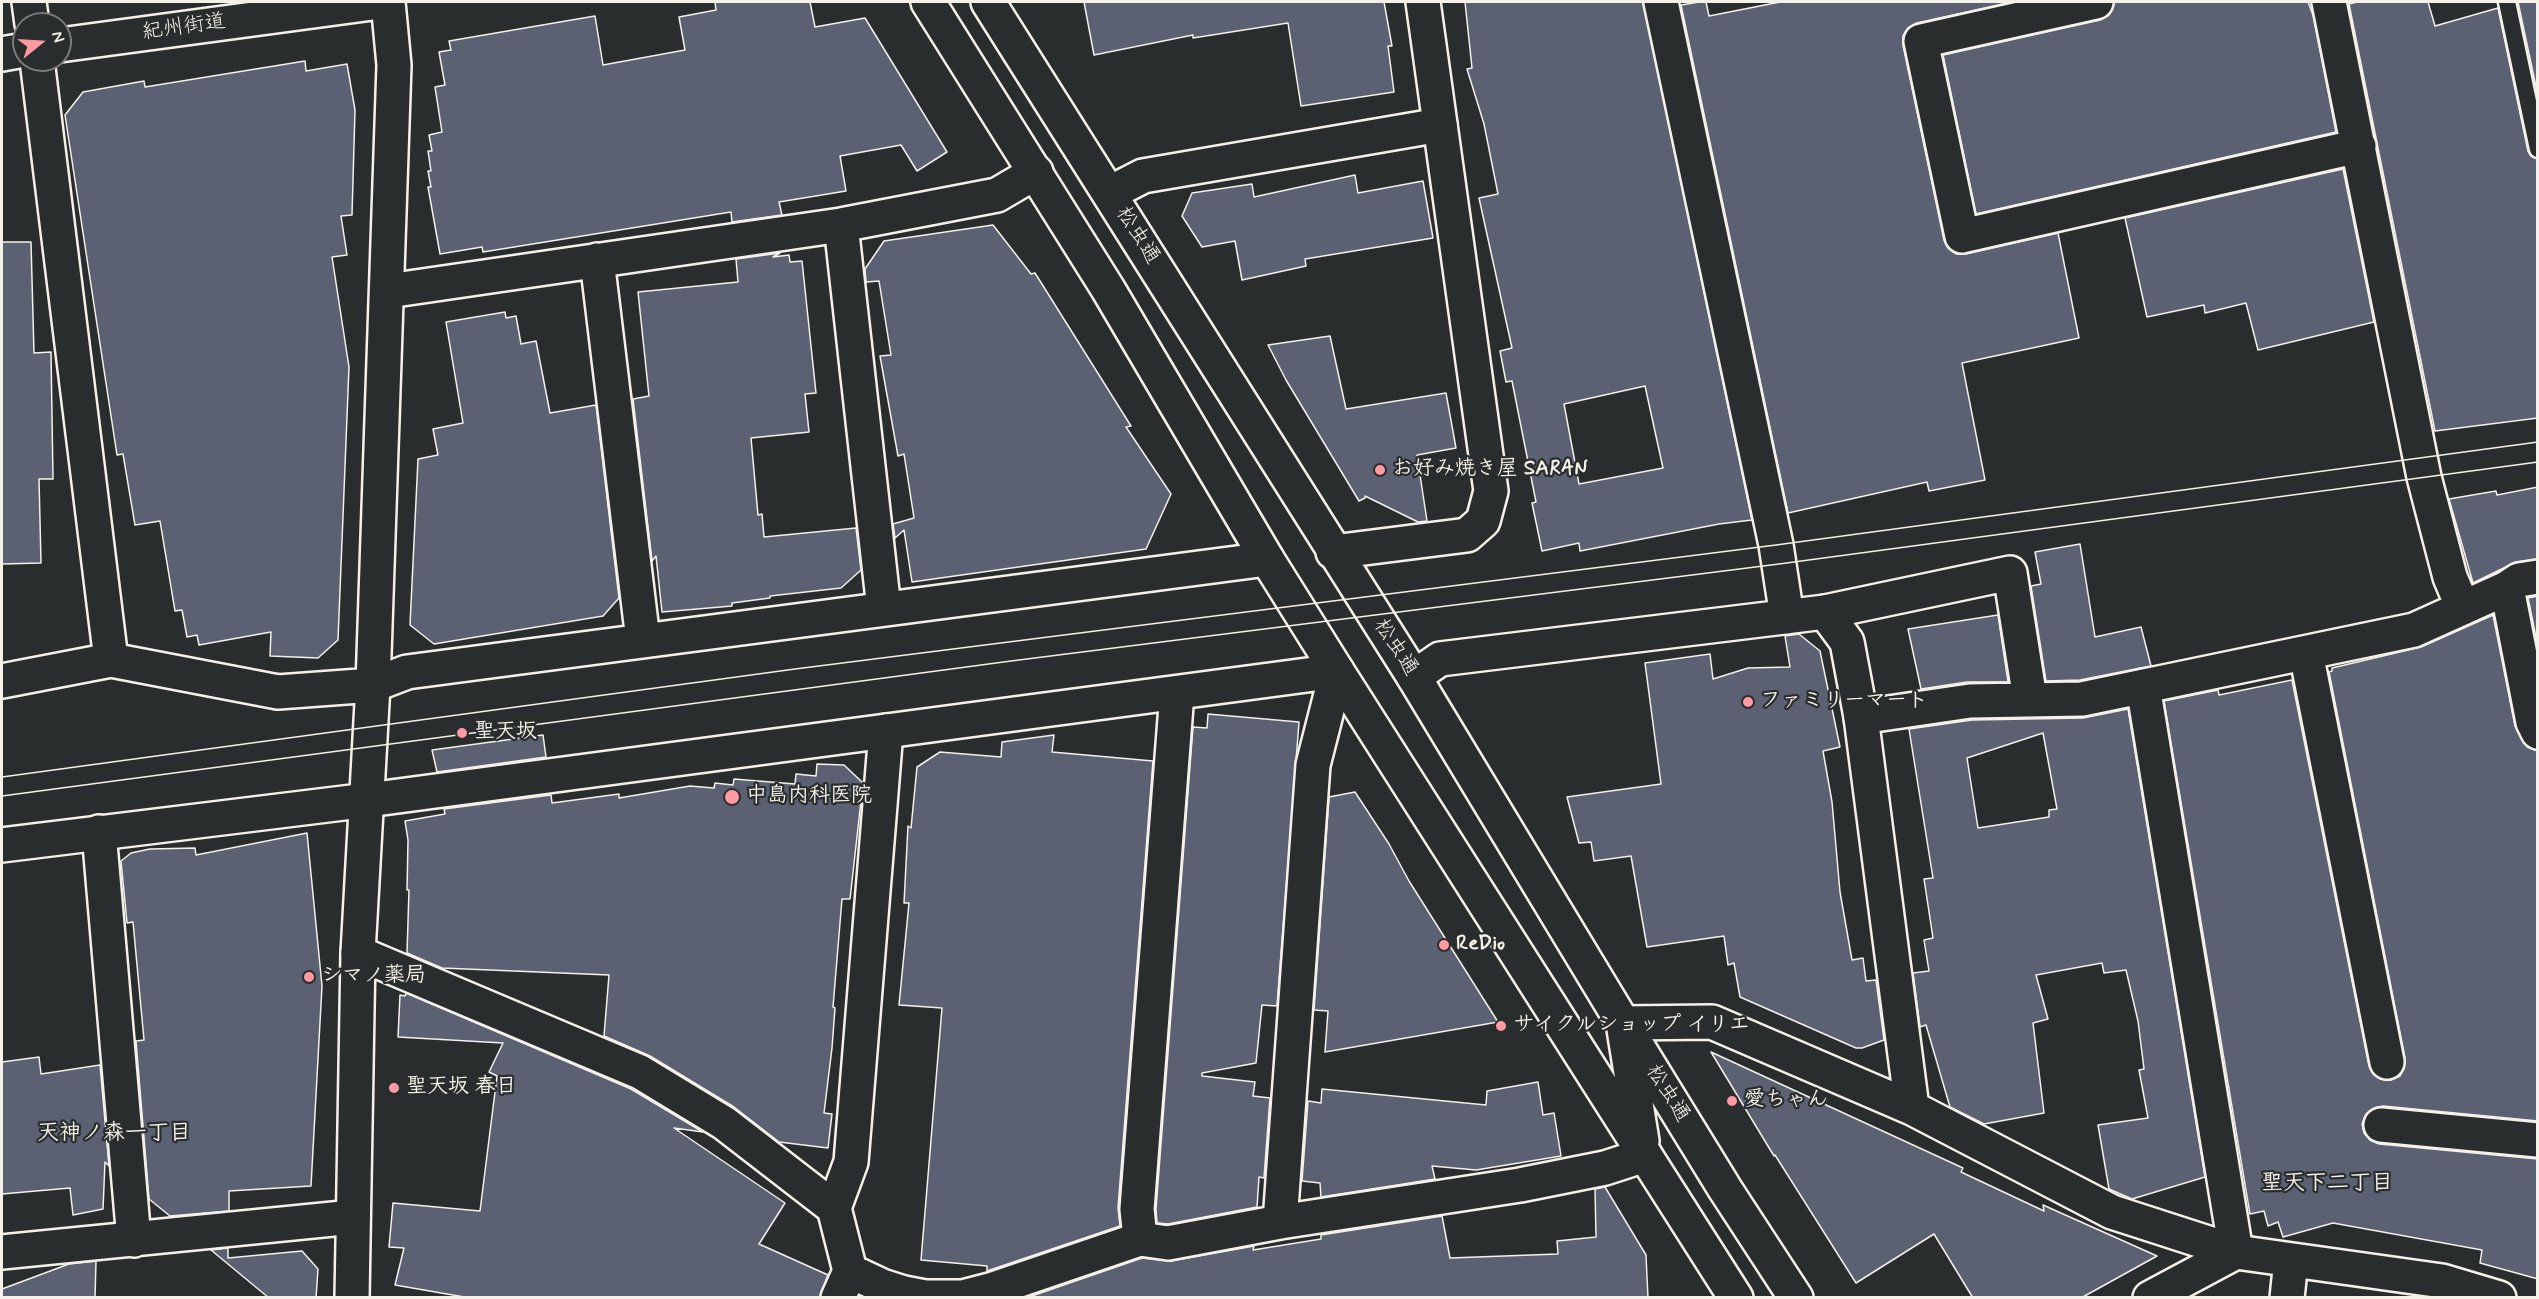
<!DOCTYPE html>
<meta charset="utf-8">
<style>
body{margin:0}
#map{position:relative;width:2539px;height:1299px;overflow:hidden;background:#2a2d2e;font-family:Mynerve,sans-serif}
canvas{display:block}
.frame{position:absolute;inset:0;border:3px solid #f4f1e8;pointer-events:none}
.north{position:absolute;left:12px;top:12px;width:60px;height:60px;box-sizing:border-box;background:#2a2d2e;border:2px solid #7b7b78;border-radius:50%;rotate:72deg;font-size:16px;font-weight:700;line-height:24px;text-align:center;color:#f4f1e8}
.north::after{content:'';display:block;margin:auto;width:21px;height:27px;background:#ff9aa2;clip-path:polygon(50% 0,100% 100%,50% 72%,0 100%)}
</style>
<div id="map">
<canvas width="2539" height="1299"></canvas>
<div class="frame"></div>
<div class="north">N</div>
</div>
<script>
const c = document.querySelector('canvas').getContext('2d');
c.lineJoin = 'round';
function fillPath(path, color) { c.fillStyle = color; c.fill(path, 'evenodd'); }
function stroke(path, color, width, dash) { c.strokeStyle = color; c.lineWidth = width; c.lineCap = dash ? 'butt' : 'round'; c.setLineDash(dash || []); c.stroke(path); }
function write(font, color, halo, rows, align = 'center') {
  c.font = font + ' Mynerve,"Klee One",sans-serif'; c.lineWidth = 4.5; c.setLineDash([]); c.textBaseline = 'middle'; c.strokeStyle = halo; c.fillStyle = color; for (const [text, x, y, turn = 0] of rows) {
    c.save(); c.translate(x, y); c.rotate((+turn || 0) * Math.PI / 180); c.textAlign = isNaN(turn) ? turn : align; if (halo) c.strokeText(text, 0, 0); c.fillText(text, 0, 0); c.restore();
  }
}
const building = new Path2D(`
 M 715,2 L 810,2 L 815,27 L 865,18 L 947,152 L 917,171 L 901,145 L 840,156 L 846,191 L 779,202 L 782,215 L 732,222 L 731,212 L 483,252 L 482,247 L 440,254 L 428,187 L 431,187 L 428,171 L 431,171 L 428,151 L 432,151 L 429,135 L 442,132 L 435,87 L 445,85 L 439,52 L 451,50 L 449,41 L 595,16 L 603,65 L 685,50 L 679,17 L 716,10 Z
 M 1084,2 L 1384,2 L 1392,46 L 1388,46 L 1394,92 L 1301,106 L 1288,23 L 1193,38 L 1193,35 L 1094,55 Z
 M 1465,2 L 1643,2 L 1752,520 L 1719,524 L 1580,551 L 1579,543 L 1542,551 L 1532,503 L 1536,502 L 1512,381 L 1506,382 L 1500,351 L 1512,348 L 1479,198 L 1498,194 L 1484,124 L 1467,69 L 1472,68 ZM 1645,386 L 1663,468 L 1579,484 L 1564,404 Z
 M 1699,2 L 1706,2 L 1709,16 L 1780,2 L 2012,2 L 1917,23 L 1908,28 L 1903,36 L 1903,45 L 1944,240 L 1948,248 L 1956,254 L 1966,254 L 2058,233 L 2079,338 L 1962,363 L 1985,480 L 1929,491 L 1927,482 L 1788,513 L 1681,5 Z
 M 2114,2 L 2308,2 L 2313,15 L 2336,132 L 1976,214 L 1943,55 L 2100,20 L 2109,15 Z
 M 2357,2 L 2428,2 L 2435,26 L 2498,8 L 2528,151 L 2531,156 L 2538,159 L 2538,418 L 2435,431 L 2349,4 Z
 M 2518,2 L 2538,2 L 2538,96 Z
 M 305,61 L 306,71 L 347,64 L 355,110 L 352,215 L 341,216 L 347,255 L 332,257 L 349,367 L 338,640 L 318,658 L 270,656 L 271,632 L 199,645 L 197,635 L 187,637 L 182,610 L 175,611 L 160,521 L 135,525 L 123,454 L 117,455 L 65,115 L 83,92 L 144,81 L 145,87 Z
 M 2343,169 L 2374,322 L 2258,350 L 2246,303 L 2205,313 L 2204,305 L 2147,317 L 2125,218 Z
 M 1355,175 L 1358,193 L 1423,181 L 1433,238 L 1305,259 L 1306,266 L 1242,280 L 1235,241 L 1202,247 L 1182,216 L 1192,193 L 1252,184 L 1254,197 Z
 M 993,225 L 1031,274 L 1035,273 L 1131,426 L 1126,427 L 1171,494 L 1146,549 L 912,582 L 904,530 L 895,538 L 893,524 L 914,518 L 904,454 L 898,456 L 880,356 L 891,355 L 879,281 L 866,282 L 865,269 L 884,241 Z
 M 2,242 L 31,242 L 34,353 L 51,352 L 53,479 L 39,479 L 41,563 L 2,564 Z
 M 780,253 L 773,257 L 789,255 L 790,262 L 802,261 L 816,393 L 805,394 L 809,432 L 751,438 L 758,515 L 762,514 L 764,537 L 856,528 L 861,570 L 841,588 L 770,596 L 770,598 L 732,603 L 732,606 L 662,612 L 656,556 L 652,561 L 633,399 L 649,396 L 638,292 L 738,282 L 736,259 Z
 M 505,312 L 506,318 L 516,316 L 521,344 L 536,341 L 550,413 L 596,405 L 619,598 L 603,616 L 434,644 L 410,625 L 418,459 L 438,455 L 433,429 L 463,423 L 446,322 Z
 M 1330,336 L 1346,409 L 1446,393 L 1456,448 L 1417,455 L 1427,521 L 1418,522 L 1365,496 L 1365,498 L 1359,501 L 1286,380 L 1268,345 Z
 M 2538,487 L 2538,559 L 2516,562 L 2473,583 L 2449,499 L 2496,491 L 2497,495 Z
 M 2080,544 L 2095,637 L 2141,627 L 2151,666 L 2080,680 L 2046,681 L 2031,586 L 2041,584 L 2035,552 Z
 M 2538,596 L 2538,647 L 2528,598 Z
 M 1998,615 L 2008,682 L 1967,682 L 1921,689 L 1908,629 Z
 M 2493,615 L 2515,726 L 2527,747 L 2538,751 L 2538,1121 L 2383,1106 L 2374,1108 L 2366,1114 L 2362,1124 L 2364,1133 L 2370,1140 L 2379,1144 L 2538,1159 L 2538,1279 L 2480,1263 L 2482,1250 L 2333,1223 L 2283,1237 L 2278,1222 L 2268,1226 L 2264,1211 L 2250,1214 L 2164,701 L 2218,690 L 2219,695 L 2292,680 L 2369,1066 L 2373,1074 L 2380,1079 L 2391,1080 L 2400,1076 L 2404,1069 L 2405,1058 L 2329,672 L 2332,671 L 2332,668 L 2421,647 Z
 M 1799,634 L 1820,651 L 1840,747 L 1823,751 L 1832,802 L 1840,892 L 1852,960 L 1863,958 L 1866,981 L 1876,980 L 1884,1040 L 1862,1048 L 1856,1048 L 1740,997 L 1734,963 L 1728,965 L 1724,936 L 1647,947 L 1631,856 L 1594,861 L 1591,842 L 1579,843 L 1567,797 L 1661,784 L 1645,663 L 1710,654 L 1713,679 L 1748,668 L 1790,667 L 1785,636 Z
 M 2128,709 L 2205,1177 L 2132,1199 L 2109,1189 L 2098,1125 L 2148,1118 L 2139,1070 L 2144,1069 L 2138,1021 L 2126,970 L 2104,973 L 2102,963 L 2036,975 L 2048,1019 L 2033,1023 L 2044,1113 L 1984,1124 L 1950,1107 L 1926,1025 L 1920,1027 L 1913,973 L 1929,971 L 1924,940 L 1933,938 L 1924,879 L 1933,878 L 1909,729 L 1972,720 L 2083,718 ZM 2043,733 L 2057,809 L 2049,810 L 2049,817 L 1978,828 L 1967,758 Z
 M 1208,714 L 1299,722 L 1277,1006 L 1262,1005 L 1256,1063 L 1202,1073 L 1202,1076 L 1255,1082 L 1253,1096 L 1270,1098 L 1264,1178 L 1259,1177 L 1257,1207 L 1168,1224 L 1157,1223 L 1156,1209 L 1193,727 L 1207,728 Z
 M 543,735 L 546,757 L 437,772 L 432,750 Z
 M 1054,735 L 1052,752 L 1153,761 L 1118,1208 L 1120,1226 L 987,1271 L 987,1266 L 921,1260 L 942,1008 L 899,1005 L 909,903 L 904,903 L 908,826 L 911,828 L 917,767 L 940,752 L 1001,757 L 1002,742 Z
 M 817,764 L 844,765 L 863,783 L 850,899 L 842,899 L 833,1007 L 835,1008 L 832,1048 L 824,1113 L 832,1114 L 828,1148 L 779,1142 L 734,1107 L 650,1056 L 604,1036 L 609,975 L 442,968 L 407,953 L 409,890 L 407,890 L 408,840 L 405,821 L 445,814 L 444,809 L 551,795 L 552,803 L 619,794 L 619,798 L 690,786 L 714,788 L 715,783 L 733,785 L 734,779 L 795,784 L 796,774 L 816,776 Z
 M 1355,792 L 1389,844 L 1409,881 L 1498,1022 L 1325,1052 L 1328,1011 L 1314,1010 L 1329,797 Z
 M 307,833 L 322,986 L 311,1186 L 229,1191 L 229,1211 L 170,1216 L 149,1199 L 136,1041 L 144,1040 L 133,922 L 127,923 L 121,861 L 131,853 L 150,849 L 195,848 L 196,855 Z
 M 406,993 L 631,1089 L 703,1132 L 674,1128 L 785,1203 L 759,1244 L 828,1275 L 820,1298 L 470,1298 L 395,1285 L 404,1248 L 389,1247 L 393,1203 L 480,1211 L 497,1076 L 489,1072 L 503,1043 L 398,1037 L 400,995 L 405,996 Z
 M 1711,1052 L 1963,1168 L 1961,1172 L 2044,1211 L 2043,1205 L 2157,1256 L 2081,1298 L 1973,1298 L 1934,1234 L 1856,1283 L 1775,1155 L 1774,1156 Z
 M 39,1057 L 41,1074 L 100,1065 L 109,1166 L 105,1162 L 103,1209 L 73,1215 L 70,1188 L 2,1194 L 2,1062 Z
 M 1538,1082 L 1543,1115 L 1554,1113 L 1561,1156 L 1476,1170 L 1432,1166 L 1435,1179 L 1321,1197 L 1320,1183 L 1302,1181 L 1308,1101 L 1321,1103 L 1322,1089 L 1486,1105 L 1487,1091 Z
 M 1605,1187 L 1646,1255 L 1648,1298 L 1026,1298 L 1142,1258 L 1171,1261 L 1254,1246 L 1253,1250 L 1321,1239 L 1321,1235 L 1442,1216 L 1450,1258 L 1558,1254 L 1557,1241 L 1596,1237 L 1595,1189 Z
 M 228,1248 L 228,1258 L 302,1251 L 318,1269 L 316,1298 L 269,1298 L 211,1250 Z
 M 96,1261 L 95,1298 L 2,1298 L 2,1289 L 69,1264 Z`);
fillPath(building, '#5b6173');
stroke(building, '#f4f1e8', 1.5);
const lane = new Path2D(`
 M 2507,2 L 2538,149`);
const street = new Path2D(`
 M 29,2 L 32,24
 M 1661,2 L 1776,545 L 1787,617
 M 2096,2 L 1921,41 L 1962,236 L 2359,146
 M 2329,2 L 2424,477 L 2450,577 L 2463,608
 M 37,60 L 111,660
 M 1110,193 L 1143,176 L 1440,125
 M 841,225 L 884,609
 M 597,260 L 643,640
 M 388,291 L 841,225 L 997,195 L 1036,172
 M 2507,588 L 2533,722 L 2538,732
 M 2306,653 L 2387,1062
 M 1414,677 L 1440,659 L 1825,612 L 2010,573 L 2030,699
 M 373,685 L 407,672 L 1267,559
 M 2143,686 L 2236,1252 L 2442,1281 L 2499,1298
 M 1861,717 L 1970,701 L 2082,699 L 2414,630 L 2507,588 L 2519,580 L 2538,577
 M 368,800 L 1337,671 L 1313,765 L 1280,1222
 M 99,832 L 134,1240
 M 358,953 L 640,1072 L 724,1123 L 834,1208 L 850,1271 L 882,1286 L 904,1293 L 925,1297 L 963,1297 L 990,1290 L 1140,1239 L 1168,1243 L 1280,1222 L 1520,1185 L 1605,1168 L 1645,1155
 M 2381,1125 L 2538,1140
 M 1140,1239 L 1137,1209 L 1177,693
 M 2,1252 L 353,1217
 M 838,1298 L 850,1271
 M 2287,1298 L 2291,1260`);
const secondary = new Path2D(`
 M 928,2 L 1108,289 L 1267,559 L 1337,671 L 1736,1298
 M 988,2 L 1414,677 L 1623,1023 L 1725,1189 L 1796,1298
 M 60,45 L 380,2
 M 2,54 L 24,50
 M 1333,552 L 1467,535 L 1483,521 L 1491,491 L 1423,2
 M 1825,612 L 1847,642 L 1861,717 L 1912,1108
 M 2,681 L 111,660 L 278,692 L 373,685
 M 2,845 L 368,800
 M 1642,1141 L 1623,1023 L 1712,1022 L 1912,1108 L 2112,1212 L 2236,1252
 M 834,1208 L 851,1162 L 886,731
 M 352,1298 L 358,953 L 373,685 L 394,65 L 388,2
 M 2150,1298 L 2236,1252`);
stroke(lane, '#f4f1e8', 21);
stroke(street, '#f4f1e8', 38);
stroke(secondary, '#f4f1e8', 38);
stroke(lane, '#2a2d2e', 16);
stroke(street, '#2a2d2e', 33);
stroke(secondary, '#2a2d2e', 33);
stroke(new Path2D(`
 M 2,777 L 795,669 L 1776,545 L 2538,442
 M 2,796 L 1011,661 L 1779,564 L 2538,462`), '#f4f1e8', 1.5);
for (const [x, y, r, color] of [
 [1380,470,6,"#ff9aa2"],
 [1748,702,6,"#ff9aa2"],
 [462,733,6,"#ff9aa2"],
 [732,797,8,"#ff9aa2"],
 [1444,945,6,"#ff9aa2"],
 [309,977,6,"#ff9aa2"],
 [1501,1026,6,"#ff9aa2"],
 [394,1088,6,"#ff9aa2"],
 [1732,1101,6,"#ff9aa2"]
]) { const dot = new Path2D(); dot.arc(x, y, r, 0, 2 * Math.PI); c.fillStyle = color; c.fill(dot); stroke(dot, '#2a2d2e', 2); }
write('21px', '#f4f1e8', '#2a2d2e', [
 ["紀州街道",184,28,-8],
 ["松虫通",1137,236,58],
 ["松虫通",1395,648,57],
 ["松虫通",1667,1094,58]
]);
write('bold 21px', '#f4f1e8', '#2a2d2e', [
 ["お好み焼き屋 SARAN",1392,470],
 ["ファミリーマート",1760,702],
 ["聖天坂",474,733],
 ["中島内科医院",746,797],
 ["ReDio",1456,945],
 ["シマノ薬局",321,977],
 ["サイクルショップ イリエ",1513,1026],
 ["聖天坂 春日",406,1088],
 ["愛ちゃん",1744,1101]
], 'left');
write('bold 22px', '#f4f1e8', '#2a2d2e', [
 ["天神ノ森一丁目",114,1134],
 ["聖天下二丁目",2327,1184]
]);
</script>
